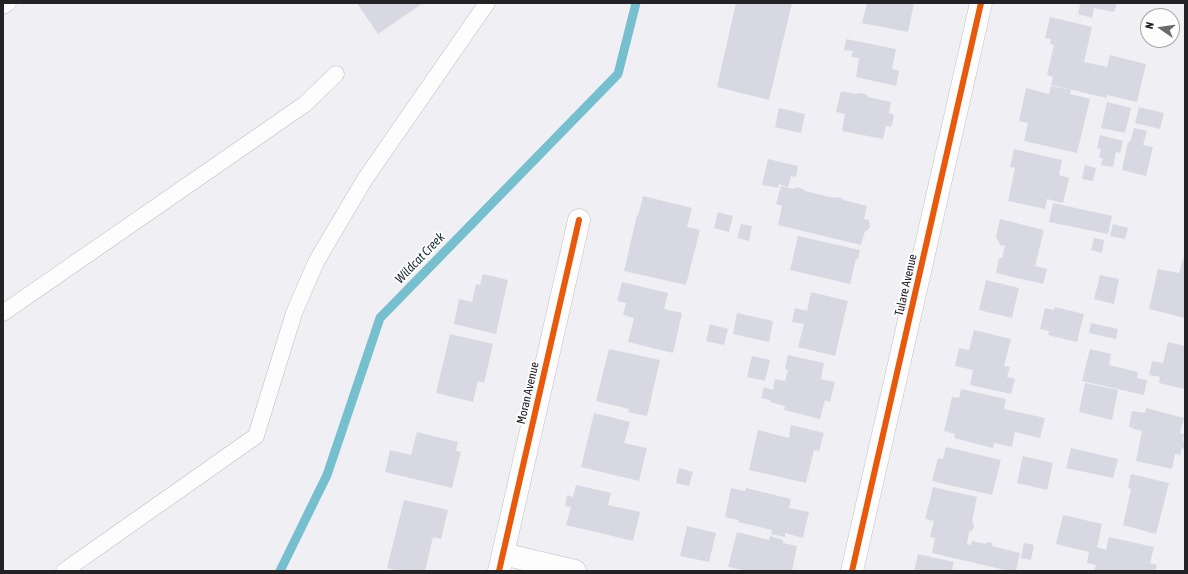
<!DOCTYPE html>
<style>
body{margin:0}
#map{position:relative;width:1188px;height:574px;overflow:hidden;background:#f0f0f4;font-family:"Asap Condensed",sans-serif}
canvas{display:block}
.frame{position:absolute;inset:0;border:4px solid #232326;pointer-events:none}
.north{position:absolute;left:1140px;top:8px;width:40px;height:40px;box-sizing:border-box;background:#fdfdfe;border:1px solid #a6a6a8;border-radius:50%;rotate:283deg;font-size:11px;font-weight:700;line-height:16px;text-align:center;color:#232326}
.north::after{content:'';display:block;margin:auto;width:14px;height:18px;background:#6b6b6e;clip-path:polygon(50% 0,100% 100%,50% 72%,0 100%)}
</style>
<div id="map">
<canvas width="1188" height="574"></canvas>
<div class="frame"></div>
<div class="north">N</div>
</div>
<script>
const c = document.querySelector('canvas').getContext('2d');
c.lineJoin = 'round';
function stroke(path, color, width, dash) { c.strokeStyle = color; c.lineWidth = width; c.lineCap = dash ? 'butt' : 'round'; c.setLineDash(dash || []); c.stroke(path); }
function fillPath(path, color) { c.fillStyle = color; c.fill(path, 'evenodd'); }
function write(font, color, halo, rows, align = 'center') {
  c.font = font + ' "Asap Condensed",sans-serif'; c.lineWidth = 4; c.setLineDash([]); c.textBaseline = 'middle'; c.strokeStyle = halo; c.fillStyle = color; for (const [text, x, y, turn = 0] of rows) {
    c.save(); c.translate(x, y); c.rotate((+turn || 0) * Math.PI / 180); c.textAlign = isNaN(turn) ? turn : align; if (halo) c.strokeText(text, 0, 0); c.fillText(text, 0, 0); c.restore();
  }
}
stroke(new Path2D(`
 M 280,571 L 327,475 L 380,318 L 618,74 L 636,3`), '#76bfce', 9);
fillPath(new Path2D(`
 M 357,3 L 423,3 L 378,34 Z
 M 736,3 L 792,3 L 769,100 L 717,87 Z
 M 867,3 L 914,3 L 908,32 L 862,23 Z
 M 1076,3 L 1117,3 L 1114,12 L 1094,8 L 1092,18 L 1078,14 L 1080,5 Z
 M 1050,17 L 1092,27 L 1084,62 L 1107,67 L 1110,55 L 1146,64 L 1137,102 L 1107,95 L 1107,98 L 1051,85 L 1053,77 L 1047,75 L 1054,45 L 1050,44 L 1051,39 L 1045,38 Z
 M 846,39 L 896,49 L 892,69 L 899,71 L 896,86 L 856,77 L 859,58 L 851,57 L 853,51 L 844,50 Z
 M 1051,86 L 1071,90 L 1070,94 L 1090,99 L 1077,153 L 1024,141 L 1028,123 L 1019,121 L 1026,88 L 1049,94 Z
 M 841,91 L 856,94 L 858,93 L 866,94 L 868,97 L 891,102 L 889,113 L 893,114 L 894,117 L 891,127 L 886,126 L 883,139 L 842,131 L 845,114 L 836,112 Z
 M 1107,102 L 1131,108 L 1125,133 L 1101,128 Z
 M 1139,107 L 1164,113 L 1160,129 L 1135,123 Z
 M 779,108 L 805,114 L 801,133 L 775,127 Z
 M 1134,128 L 1147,131 L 1143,145 L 1153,147 L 1146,176 L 1122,170 L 1128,142 L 1130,142 Z
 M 1100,135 L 1123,141 L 1120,153 L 1116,152 L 1113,167 L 1101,165 L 1103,158 L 1099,158 L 1101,149 L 1097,148 Z
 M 1014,149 L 1062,160 L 1059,175 L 1069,178 L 1063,203 L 1047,199 L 1045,209 L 1008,201 L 1015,168 L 1010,167 Z
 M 768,159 L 798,166 L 796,177 L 791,176 L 788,187 L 779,184 L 778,188 L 762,185 Z
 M 1085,165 L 1096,168 L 1093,181 L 1082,179 Z
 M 781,186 L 794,189 L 797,187 L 803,189 L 805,191 L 834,198 L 837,197 L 842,198 L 843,200 L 867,206 L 864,219 L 869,220 L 870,227 L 867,231 L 865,231 L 861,245 L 778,225 L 782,206 L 776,204 Z
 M 643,196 L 692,208 L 687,227 L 700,230 L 686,285 L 624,271 L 637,215 L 638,216 Z
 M 1053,203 L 1112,216 L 1108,234 L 1049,222 Z
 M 718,212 L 733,216 L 729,232 L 714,228 Z
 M 1000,219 L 1044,230 L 1035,266 L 1047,269 L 1043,284 L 996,273 L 999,258 L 1002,258 L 1005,246 L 1000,245 L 996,237 Z
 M 741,224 L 752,226 L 749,241 L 737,238 Z
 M 1113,224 L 1128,228 L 1125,239 L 1110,236 Z
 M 798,236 L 860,250 L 858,259 L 856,259 L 850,284 L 790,270 Z
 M 1094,238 L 1104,240 L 1102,253 L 1091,250 Z
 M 1183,259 L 1185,259 L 1185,318 L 1149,309 L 1158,269 L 1179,273 Z
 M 483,274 L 508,280 L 496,334 L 454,324 L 459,299 L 472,302 L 476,284 L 480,285 Z
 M 1100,275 L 1119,279 L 1114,304 L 1094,299 Z
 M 986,280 L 1019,288 L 1012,318 L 979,310 Z
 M 622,282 L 668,293 L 664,309 L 682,313 L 673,353 L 628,342 L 634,318 L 623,315 L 626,303 L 617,301 Z
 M 811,292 L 848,301 L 835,356 L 798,347 L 804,324 L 792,322 L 795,308 L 807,311 Z
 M 1055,307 L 1084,314 L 1077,342 L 1048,335 L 1049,331 L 1040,329 L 1045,308 L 1054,310 Z
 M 737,313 L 773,321 L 769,342 L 733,334 Z
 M 1091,323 L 1118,329 L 1116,339 L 1089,333 Z
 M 710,324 L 728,329 L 724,345 L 706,341 Z
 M 974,330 L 1011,339 L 1004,366 L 1010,367 L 1007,377 L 1015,379 L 1011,394 L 970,385 L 973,370 L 955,366 L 959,348 L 969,350 Z
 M 450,334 L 493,344 L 484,383 L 478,381 L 473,402 L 436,393 Z
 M 1168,342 L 1185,346 L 1185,389 L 1159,383 L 1160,377 L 1149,375 L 1152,361 L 1163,363 Z
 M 609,349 L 660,360 L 647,416 L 628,412 L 629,409 L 596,401 Z
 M 1090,349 L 1111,354 L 1109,365 L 1138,372 L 1137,378 L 1147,380 L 1144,395 L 1082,381 Z
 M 788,355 L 824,363 L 821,379 L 835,382 L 830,402 L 825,400 L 820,419 L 784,410 L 785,406 L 770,402 L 770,400 L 761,398 L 764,387 L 773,390 L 775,379 L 785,381 L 788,370 L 785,369 Z
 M 752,356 L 770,360 L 765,381 L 747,377 Z
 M 1085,383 L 1118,390 L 1112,420 L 1079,412 Z
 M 961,389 L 1006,399 L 1004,409 L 1045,418 L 1040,438 L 1015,432 L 1012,447 L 994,443 L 993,448 L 954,438 L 955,434 L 944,431 L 952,397 L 959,398 Z
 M 1146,408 L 1184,418 L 1180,433 L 1184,434 L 1183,441 L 1185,442 L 1185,446 L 1184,449 L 1182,448 L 1180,455 L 1175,454 L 1172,469 L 1136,461 L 1142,431 L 1133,429 L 1133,428 L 1129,427 L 1132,411 L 1145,413 Z
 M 594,413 L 630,422 L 624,443 L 647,448 L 639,481 L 581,467 Z
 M 791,425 L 824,433 L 819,451 L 814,450 L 806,483 L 749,470 L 758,430 L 789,438 Z
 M 417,432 L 458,442 L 456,451 L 461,452 L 452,488 L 385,472 L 390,450 L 411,455 Z
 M 946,447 L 1001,460 L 992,495 L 932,481 L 938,458 L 943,459 Z
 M 1071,448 L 1118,459 L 1113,478 L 1066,468 Z
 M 1023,456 L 1053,463 L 1047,490 L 1017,483 Z
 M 679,468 L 693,472 L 689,486 L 676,483 Z
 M 1131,474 L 1169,483 L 1156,534 L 1123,525 L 1131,489 L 1128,488 Z
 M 576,485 L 611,493 L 608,505 L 640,512 L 633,541 L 566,525 L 571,507 L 565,506 L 567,495 L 573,497 Z
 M 933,487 L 977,497 L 972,521 L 974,525 L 973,530 L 969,532 L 967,544 L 971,545 L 972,541 L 986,544 L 986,542 L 992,543 L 992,546 L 1020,553 L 1016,571 L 1009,571 L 932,553 L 935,538 L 930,537 L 934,521 L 925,519 Z
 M 731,488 L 745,491 L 746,488 L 791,499 L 789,508 L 809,512 L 803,538 L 785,533 L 785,537 L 771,534 L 772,530 L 738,522 L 738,520 L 725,517 Z
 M 404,500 L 448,510 L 441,539 L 433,537 L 425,571 L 399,571 L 387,568 Z
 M 1063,515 L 1102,524 L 1097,547 L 1106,550 L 1109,537 L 1154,547 L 1150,563 L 1157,565 L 1155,571 L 1094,571 L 1096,565 L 1087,563 L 1089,552 L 1056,544 Z
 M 687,526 L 716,533 L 709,562 L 680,556 Z
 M 737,532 L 769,540 L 770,536 L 783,540 L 783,543 L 797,546 L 792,571 L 747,571 L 728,567 Z
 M 1024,543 L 1034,545 L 1031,560 L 1021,558 Z
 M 918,554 L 954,562 L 952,569 L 956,571 L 914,571 Z`), '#d7d8e1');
const lane = new Path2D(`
 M 3,6 L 8,3
 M 3,313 L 305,104 L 336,74
 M 64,571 L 256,436 L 294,313 L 316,262 L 365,179 L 487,3`);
const street = new Path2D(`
 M 503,554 L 575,571
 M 499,571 L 579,220
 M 852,571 L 981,3`);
stroke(lane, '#bcbdc0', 17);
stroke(street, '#bcbdc0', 23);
stroke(lane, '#fdfdfd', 16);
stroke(street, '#fdfdfd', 22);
stroke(new Path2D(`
 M 499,571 L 579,220
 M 852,571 L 981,3`), '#e8590c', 6);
write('12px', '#232326', '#fdfdfe', [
 ["Tulare Avenue",906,285,-77],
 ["Moran Avenue",528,393,-77]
]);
write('italic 13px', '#172f33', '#fdfdfe', [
 ["Wildcat Creek",420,258,-46]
]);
</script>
